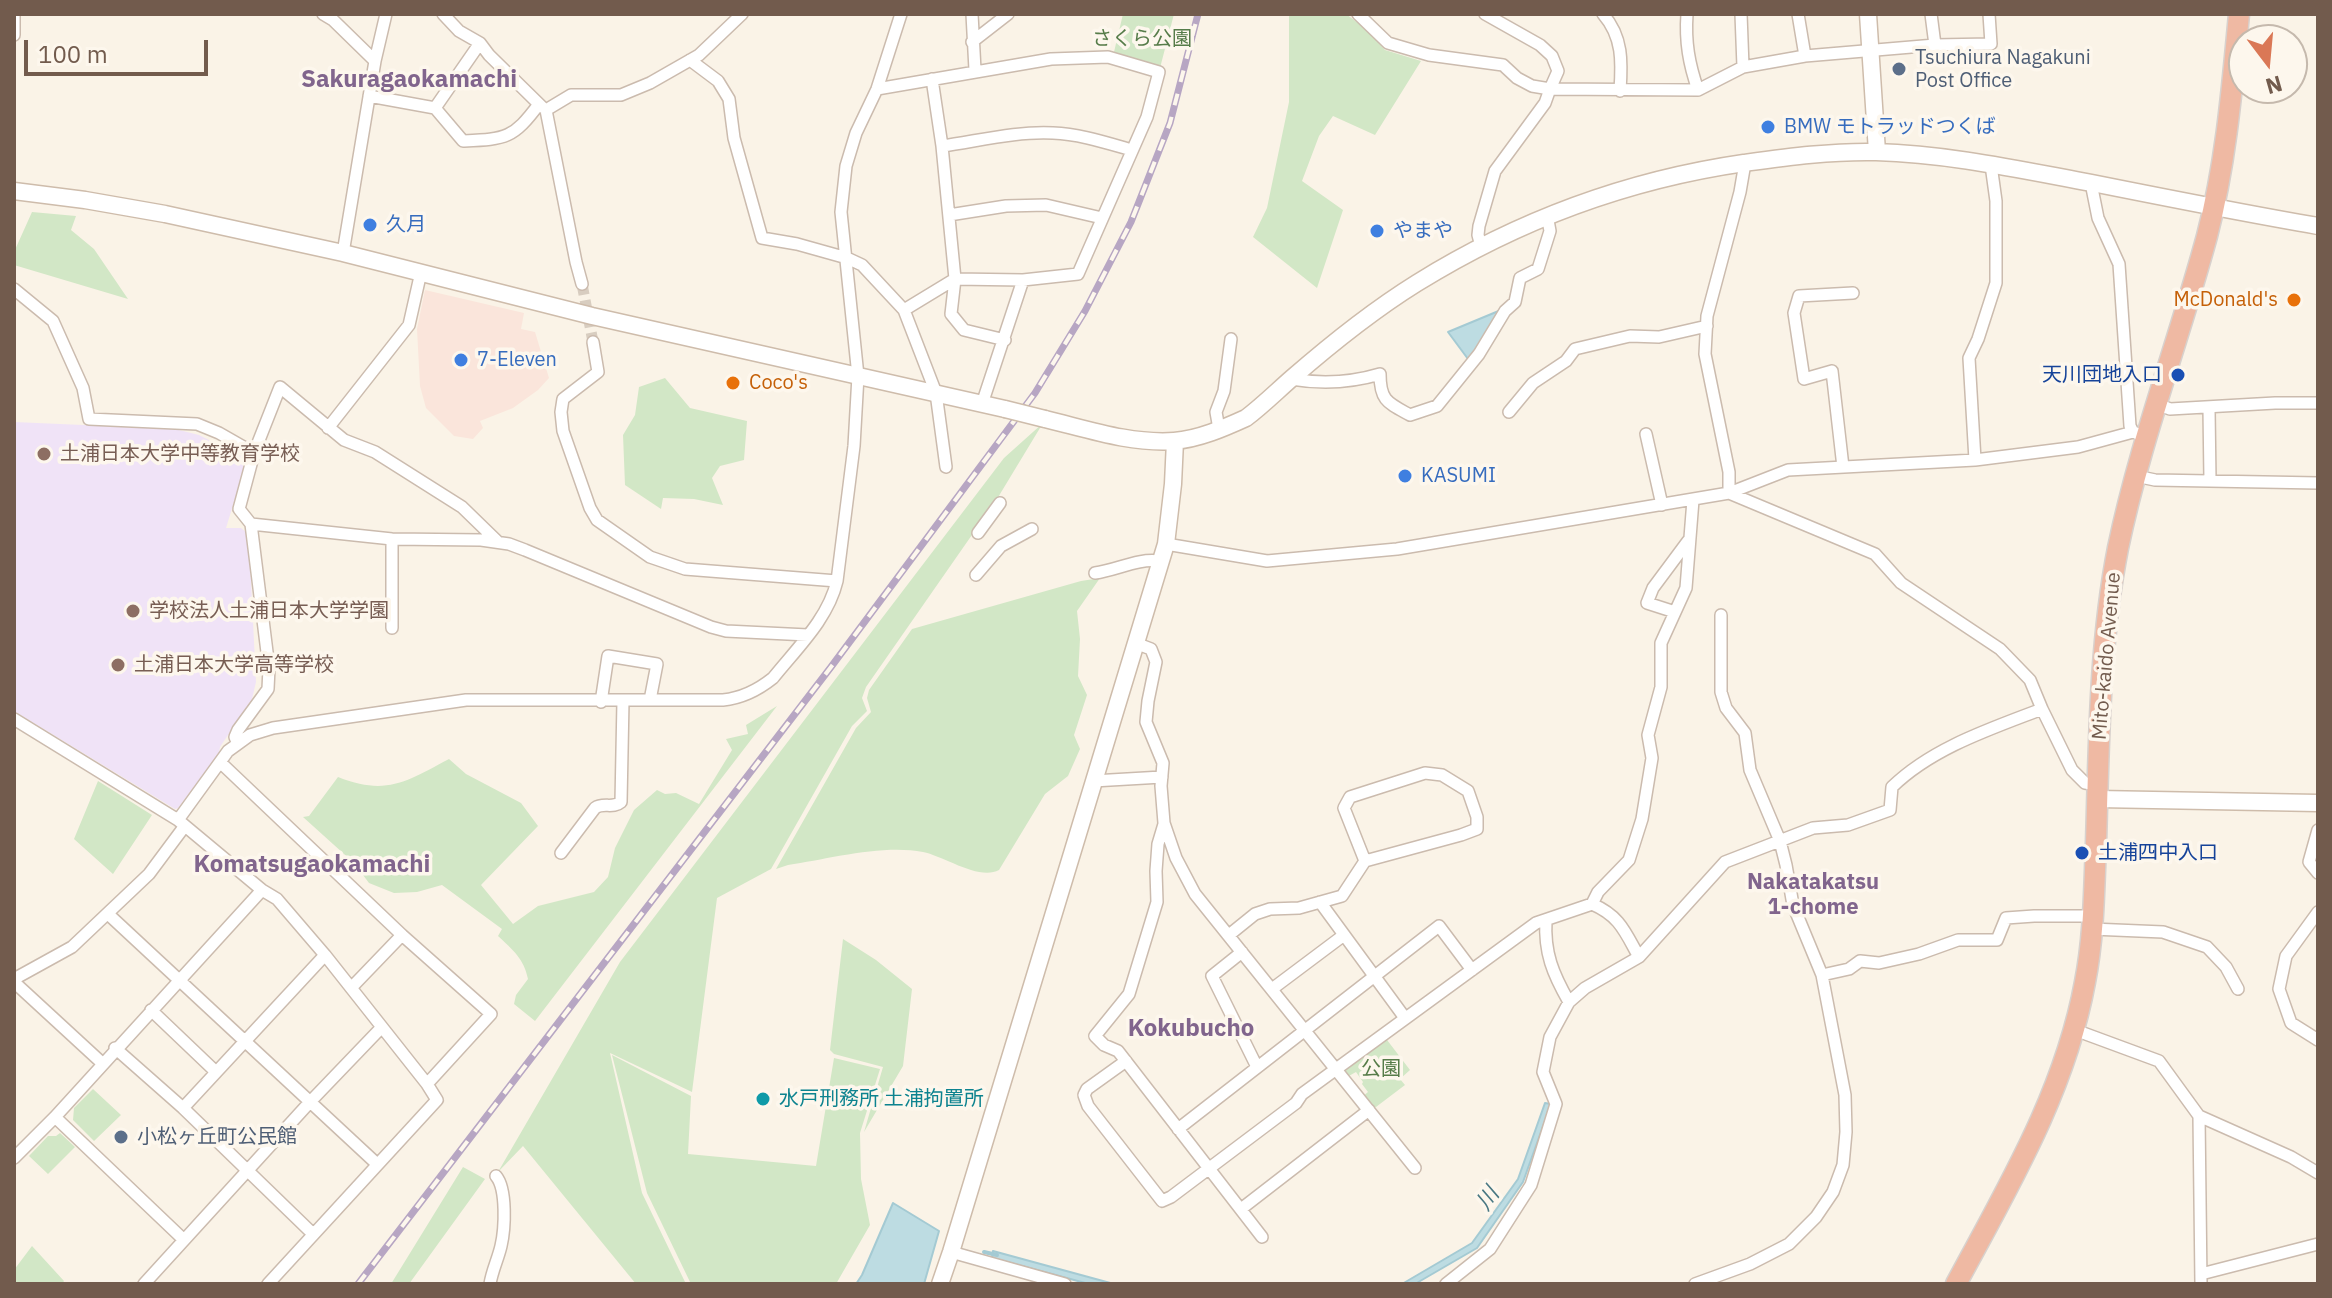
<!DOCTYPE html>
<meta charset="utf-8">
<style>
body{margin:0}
#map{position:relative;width:2332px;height:1298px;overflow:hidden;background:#faf3e7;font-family:"IBM Plex Sans",sans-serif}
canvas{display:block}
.frame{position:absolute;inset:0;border:16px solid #725b4d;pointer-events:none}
.north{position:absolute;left:2228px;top:24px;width:80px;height:80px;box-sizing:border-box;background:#fdf7ed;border:2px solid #c5b9ad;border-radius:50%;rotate:164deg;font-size:22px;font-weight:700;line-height:32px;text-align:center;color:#725b4d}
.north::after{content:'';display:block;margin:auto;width:28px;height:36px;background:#da7856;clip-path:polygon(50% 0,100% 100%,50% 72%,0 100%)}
.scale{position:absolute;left:24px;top:40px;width:184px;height:36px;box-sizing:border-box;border:4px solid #725b4d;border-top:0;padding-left:10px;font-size:24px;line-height:28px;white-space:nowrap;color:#725b4d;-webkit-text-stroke:6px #fdf7ed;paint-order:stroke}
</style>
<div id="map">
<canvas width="2332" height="1298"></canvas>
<div class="frame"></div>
<div class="north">N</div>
<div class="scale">100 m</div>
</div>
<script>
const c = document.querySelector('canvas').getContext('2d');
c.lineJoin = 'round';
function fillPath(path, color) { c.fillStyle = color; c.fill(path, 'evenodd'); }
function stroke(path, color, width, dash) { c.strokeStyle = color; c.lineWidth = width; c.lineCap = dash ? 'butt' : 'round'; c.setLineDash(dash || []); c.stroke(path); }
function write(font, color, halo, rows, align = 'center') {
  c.font = font + ' "IBM Plex Sans","Noto Sans JP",sans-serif'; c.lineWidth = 7; c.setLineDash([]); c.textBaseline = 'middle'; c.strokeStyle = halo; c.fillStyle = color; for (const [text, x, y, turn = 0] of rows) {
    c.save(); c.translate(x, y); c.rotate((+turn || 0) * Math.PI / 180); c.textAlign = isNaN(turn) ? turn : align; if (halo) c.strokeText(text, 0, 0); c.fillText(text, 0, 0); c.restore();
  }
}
fillPath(new Path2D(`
 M 425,290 L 524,313 L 521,329 L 535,332 L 549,378 L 538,390 L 513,408 L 480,421 L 483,428 L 473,439 L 454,436 L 426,408 L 420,386 L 417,329 Z`), '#fae5db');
fillPath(new Path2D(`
 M 14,422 L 175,429 L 199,435 L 241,456 L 245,466 L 226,528 L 241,528 L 246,532 L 249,541 L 256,682 L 252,699 L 220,747 L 219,753 L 178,808 L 175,809 L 14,711 Z`), '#f0e3f7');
fillPath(new Path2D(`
 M 1123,14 L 1174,14 L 1160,68 L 1117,57 L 1114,52 Z
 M 1289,14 L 1346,14 L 1366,29 L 1385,50 L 1421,61 L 1375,135 L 1333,116 L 1319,136 L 1302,181 L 1343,210 L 1317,288 L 1253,237 L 1267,208 L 1289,102 Z
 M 32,212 L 76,216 L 71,230 L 94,249 L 128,299 L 14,265 L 14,252 Z
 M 665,378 L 690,408 L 747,421 L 744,460 L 720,466 L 712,478 L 723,505 L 694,499 L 663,498 L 661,509 L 625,485 L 623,435 L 635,415 L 639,387 Z
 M 1043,423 L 997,499 L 866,687 L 862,698 L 867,711 L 852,726 L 771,869 L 717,898 L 692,1092 L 610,1053 L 642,1193 L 686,1284 L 636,1284 L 523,1146 L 498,1172 L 620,962 L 1004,458 Z
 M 1100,578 L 1077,611 L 1080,639 L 1078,676 L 1087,695 L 1074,735 L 1080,749 L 1068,776 L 1045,794 L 999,870 C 979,881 944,856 923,852 C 883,844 828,859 788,865 L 776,869 L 856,728 L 871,712 L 867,698 L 869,690 L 912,629 L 1081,581 Z
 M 777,706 L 535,1021 L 514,1004 L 516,995 L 528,979 C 524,959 513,950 498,936 L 502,929 L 442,885 L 417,892 L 394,893 L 369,883 L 354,863 L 303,817 L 309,816 L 338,777 C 386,796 406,782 449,759 L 466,774 L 521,803 L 538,826 L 481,885 L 513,924 L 538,906 L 594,892 L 608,877 L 615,848 L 634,810 L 657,790 L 665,794 L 676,793 L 699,804 L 732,750 L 726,739 L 748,734 L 746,725 Z
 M 98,781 L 152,815 L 113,874 L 74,839 Z
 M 843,939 L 876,960 L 912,989 L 903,1066 L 864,1132 L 883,1067 L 834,1054 L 830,1050 Z
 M 1384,1036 L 1410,1070 L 1400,1079 L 1405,1085 L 1372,1110 L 1362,1097 L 1368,1092 L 1362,1084 L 1363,1082 L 1356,1072 L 1347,1077 L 1342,1068 Z
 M 612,1055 L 691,1096 L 688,1154 L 816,1166 L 834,1058 L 880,1069 L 860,1133 L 861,1179 L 870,1225 L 836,1284 L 691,1284 L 647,1193 Z
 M 93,1089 L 121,1115 L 94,1141 L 73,1120 L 74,1108 Z
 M 60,1133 L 75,1147 L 48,1174 L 29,1156 L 48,1136 L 56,1136 Z
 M 463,1167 L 485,1179 L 409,1284 L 391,1284 Z
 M 32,1246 L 64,1281 L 62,1284 L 14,1284 L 14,1270 Z`), '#d2e7c6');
const water = new Path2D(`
 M 1501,310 L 1477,352 L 1468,359 L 1448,332 Z
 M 1545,1103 L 1551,1104 L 1523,1182 L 1477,1248 L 1415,1284 L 1402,1284 L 1472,1243 L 1518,1179 Z
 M 893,1203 L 939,1231 L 924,1284 L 856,1284 L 862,1275 Z
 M 993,1251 L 1114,1284 L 1089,1284 L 992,1258 Z`);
fillPath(water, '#bddce2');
stroke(water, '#a4cad3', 2);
stroke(new Path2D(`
 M 984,1252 L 997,1255`), '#a4cad3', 4);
stroke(new Path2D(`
 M 582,284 L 593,342`), '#d8cdc0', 11, [11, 5.5]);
const street = new Path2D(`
 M 323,14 L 333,20 L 375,61
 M 443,14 L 459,31 L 480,43 L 489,55 L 542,107
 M 972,14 L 975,70
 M 1358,14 L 1388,43 L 1429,55 L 1503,65 L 1517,78 L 1532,86 L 1550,89 L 1558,71 L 1552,56 L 1540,45 L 1485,14
 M 1603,14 C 1623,37 1622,62 1620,91
 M 1687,14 C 1685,42 1689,64 1698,90
 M 1741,14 L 1743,67
 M 1798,14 L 1805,56
 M 1931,14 L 1935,45
 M 14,35 L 14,14
 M 972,42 L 1008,14
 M 690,60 L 718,81 L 729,99 L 734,138 L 762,238 L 797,244 L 847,258 L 862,265 L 904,310 L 936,393 L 946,467
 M 932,79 L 942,146 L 955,279 L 951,314 L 964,330 L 1005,340
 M 877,89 L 1051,59 L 1108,57 L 1159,72 L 1147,117 L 1078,274 L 1023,280 L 955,279 L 904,310
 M 369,96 L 435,108 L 463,141 C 506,139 513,139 539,104
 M 435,108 L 480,43
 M 942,146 C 978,141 1017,131 1053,133 C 1080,134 1107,143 1132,150
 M 2091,183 L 2098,218 L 2119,264 L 2130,426 L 2133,432
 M 949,215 L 1006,206 L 1046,205 L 1102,218
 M 1481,246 L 1478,235 L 1479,226 L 1495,171 L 1545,103 L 1550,89 L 1698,90 L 1743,67 L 1805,56 L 1935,45 L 1991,44 L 1989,14
 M 343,253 L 375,61 L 386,14
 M 582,284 L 576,262 L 546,110 L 571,95 L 621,95 L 650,83 L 699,55 L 742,14
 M 14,289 L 53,321 L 83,388 L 89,419 L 197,424 L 219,433 L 254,453
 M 593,342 L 598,372 L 563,399 L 561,412 L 563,431 L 590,508 L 597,520 L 650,557 L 685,569 L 837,581
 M 1291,379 C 1321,384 1350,383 1380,374 C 1380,401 1388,403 1410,415 L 1437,406 L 1479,354 L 1505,311 L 1515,302 L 1520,278 L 1538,269 L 1550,231 L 1547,215
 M 982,404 L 1023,280
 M 2157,404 L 2170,409 L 2275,403 L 2318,403
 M 2209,409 L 2210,480
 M 1509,412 L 1533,383 L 1566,361 L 1575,349 L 1630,336 L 1659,337 L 1707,326
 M 328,428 L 409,325 L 421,272
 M 1219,429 L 1216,412 L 1224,391 L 1231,339
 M 1646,434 L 1662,505
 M 1975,460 L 1969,358 L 1978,339 L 1996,283 L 1996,201 L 1991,165
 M 1843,467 L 1832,371 L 1804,379 L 1794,313 L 1799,296 L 1853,293
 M 2136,476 L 2155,480 L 2318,483
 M 251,524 L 392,539 L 481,540 L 509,544 L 525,550 L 711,627 L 726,631 L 808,635
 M 978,533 L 1000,503
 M 1166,544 L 1267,561 L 1397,549 L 1729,493 L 1729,472 L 1705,354 L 1707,316 L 1740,192 L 1745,163
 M 1095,573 C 1117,570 1138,558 1159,561
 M 976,575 L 1001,546 L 1032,529
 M 1675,612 L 1647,603 L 1653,588 L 1688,541
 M 392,628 L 392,539
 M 1135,643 L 1151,649 L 1156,662 L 1148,701 L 1146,722 L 1163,763 L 1161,786 L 1164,823 L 1176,858 L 1195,894 L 1415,1168
 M 601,702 L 608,656 L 657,664 L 650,700
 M 2042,709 L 2072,770 L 2085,783 L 2098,785
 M 14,719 L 178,820 L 228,751 L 250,735 L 273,728 L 466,700 L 723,700 C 743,698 758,690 773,678 C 797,648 828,619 837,581 L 854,446 L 858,376 L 841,212 L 846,166 L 856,133 L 877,89 L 901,14
 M 237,742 L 235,737 L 238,730 L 268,689 L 269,668 L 251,524 L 239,509 L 254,453 L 280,387 L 344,440 L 375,452 L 462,507 L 498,542
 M 220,762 L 402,935 L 491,1014 L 427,1084
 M 1093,781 L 1162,777
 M 178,820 L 262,890 L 277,899 L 325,955 L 427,1084 L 437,1100 L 268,1284
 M 1164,824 L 1158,844 L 1156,871 L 1157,902 L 1129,994 L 1095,1036 L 1104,1045 L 1118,1051 L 1262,1237
 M 2318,830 L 2309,862 L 2318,873
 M 561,853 L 595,808 C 603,802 613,809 621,802 L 623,701
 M 1320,902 L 1405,1018
 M 1592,904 L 1598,892 L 1629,860 L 1642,819 L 1652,758 L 1648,735 L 1661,687 L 1661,643 L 1686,588 L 1693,500
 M 2318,912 L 2286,956 L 2279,989 L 2291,1023 L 2318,1040
 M 108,914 L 377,1164
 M 1546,920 C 1544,953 1553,974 1569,1002
 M 2092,929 L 2163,932 L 2207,947 L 2226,967 L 2238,989
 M 1229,935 L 1255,914 L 1270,909 L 1299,908 L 1342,896 L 1365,861 L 1344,808 L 1350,797 L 1425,773 L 1442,775 L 1468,791 L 1477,817 L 1477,829 L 1461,835 L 1365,861
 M 1242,952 L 1212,976 L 1257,1067
 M 1822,975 L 1849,969 L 1860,961 L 1879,963 L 1919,954 L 1958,940 L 1997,940 L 2006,918 L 2034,916 L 2093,916
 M 14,979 L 72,947 L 149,874 L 184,827
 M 14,982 L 102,1063
 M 351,988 L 402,935
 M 1272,989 L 1344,935
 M 151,1010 L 216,1072
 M 2075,1030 L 2159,1061 L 2199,1116 L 2201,1284
 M 115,1048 L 183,1108 L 313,1234
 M 1126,1061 L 1087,1089 L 1084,1095 L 1088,1106 L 1162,1201 L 1171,1197 L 1296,1103 L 1302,1094 L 1536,923 L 1592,904 C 1620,916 1625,932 1639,957
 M 183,1108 L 325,955
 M 2199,1116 L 2291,1157 L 2318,1173
 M 55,1117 L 184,1240
 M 1178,1129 L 1439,926 L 1472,970
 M 14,1158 L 55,1117 L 262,890
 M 1241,1209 L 1369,1110
 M 951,1252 L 1065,1284
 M 2201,1274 L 2318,1244
 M 144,1284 L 309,1103 L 381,1028
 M 490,1284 C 492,1271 498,1259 501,1246 C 505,1229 507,1189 496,1176
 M 1446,1284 L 1490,1249 L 1531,1185 L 1556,1104 L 1543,1072 L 1550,1037 L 1569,1002 L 1585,988 L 1639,957 L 1725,862 L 1813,828 L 1848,825 L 1890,810 L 1892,787 C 1932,748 1990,729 2042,709 L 2030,680 L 2000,649 L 1901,583 L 1875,554 L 1729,493 L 1788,470 L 1975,460 L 2078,447 L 2133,432 L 2147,437
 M 1695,1284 L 1750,1264 L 1789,1244 L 1816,1217 L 1833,1192 L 1843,1165 L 1846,1132 L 1845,1095 L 1822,975 L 1793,905 L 1786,865 L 1780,841 L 1750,770 L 1745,733 L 1726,708 L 1721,692 L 1721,615`);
const secondary = new Path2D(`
 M 1868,14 L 1877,152
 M 14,191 L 85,200 L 165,214 L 343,253 L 592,316 L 1005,409
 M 1045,419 C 1087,429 1130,444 1174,441 C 1199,439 1224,428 1246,418 C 1262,406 1276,392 1292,378 C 1331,344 1372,311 1417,283 C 1517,221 1627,180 1744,163 C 1788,157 1831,151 1876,152 C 1949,154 2021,170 2092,183 C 2167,198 2242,213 2318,226
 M 2098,799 L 2318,803
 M 940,1284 L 951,1252 L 1166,544 L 1173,484 L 1175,441`);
const highway = new Path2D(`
 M 1956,1284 C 2008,1187 2065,1092 2085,982 C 2094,936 2094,890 2096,844 C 2099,745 2099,645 2118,548 C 2140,442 2179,340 2207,236 C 2226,163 2232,89 2239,14`);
stroke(street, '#cbbbae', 14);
stroke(secondary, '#cebcab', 19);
stroke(highway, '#d8d1cd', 23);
stroke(street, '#fff', 11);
stroke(secondary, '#fff', 16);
stroke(highway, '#efb9a3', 20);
const rail = new Path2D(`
 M 358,1284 L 831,667 L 1035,393 L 1085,311 L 1131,222 L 1170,123 L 1198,14`);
stroke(rail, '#b7a6c3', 7);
stroke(rail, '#fdf7ed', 4, [12]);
const secondaryBridge = new Path2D(`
 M 1005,409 L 1045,419`);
stroke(secondaryBridge, '#cebcab', 19, []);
stroke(secondaryBridge, '#fff', 16);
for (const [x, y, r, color] of [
 [1899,69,8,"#5c6f8a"],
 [1768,127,8,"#3f7fe0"],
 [370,225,8,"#3f7fe0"],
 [1377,231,8,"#3f7fe0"],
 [2294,300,8,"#e8710a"],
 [461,360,8,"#3f7fe0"],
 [2178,375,8,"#1a4fb4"],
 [733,383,8,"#e8710a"],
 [44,454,8,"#8d6e63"],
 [1405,476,8,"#3f7fe0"],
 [133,611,8,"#8d6e63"],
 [118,665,8,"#8d6e63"],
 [2082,853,8,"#1a4fb4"],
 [763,1099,8,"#0f9aa8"],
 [121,1137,8,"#5c6f8a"]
]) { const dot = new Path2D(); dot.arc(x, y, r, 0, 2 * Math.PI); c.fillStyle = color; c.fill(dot); stroke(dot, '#fdf7ed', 3); }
write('20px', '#567c49', '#fdf7ed', [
 ["さくら公園",1142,39],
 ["公園",1381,1069]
]);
write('20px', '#4e5e75', '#fdf7ed', [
 ["Tsuchiura Nagakuni",1915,58],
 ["Post Office",1915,81],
 ["小松ヶ丘町公民館",137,1137]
], 'left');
write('20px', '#366cbe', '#fdf7ed', [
 ["BMW モトラッドつくば",1784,127],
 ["久月",386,225],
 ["やまや",1393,231],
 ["7-Eleven",477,360],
 ["KASUMI",1421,476]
], 'left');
write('20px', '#c56008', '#fdf7ed', [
 ["McDonald's",2278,300],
 ["Coco's",749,383,"left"]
], 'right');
write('20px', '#164399', '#fdf7ed', [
 ["天川団地入口",2162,375],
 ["土浦四中入口",2098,853,"left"]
], 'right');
write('20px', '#785e54', '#fdf7ed', [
 ["土浦日本大学中等教育学校",60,454],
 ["学校法人土浦日本大学学園",149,611],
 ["土浦日本大学高等学校",134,665]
], 'left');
write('20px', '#725b4d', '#fdf7ed', [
 ["Mito-kaido Avenue",2107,656,-85]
]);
write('20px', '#0d838f', '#fdf7ed', [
 ["水戸刑務所 土浦拘置所",779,1099]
], 'left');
write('bold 22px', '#81658d', '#fdf7ed', [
 ["Nakatakatsu",1813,883],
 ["1-chome",1813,908]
]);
write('italic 22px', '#497883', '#fdf7ed', [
 ["川",1488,1199,-55]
]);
write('bold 24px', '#81658d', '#fdf7ed', [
 ["Sakuragaokamachi",409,80],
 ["Komatsugaokamachi",312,865],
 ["Kokubucho",1191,1029]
]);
</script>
